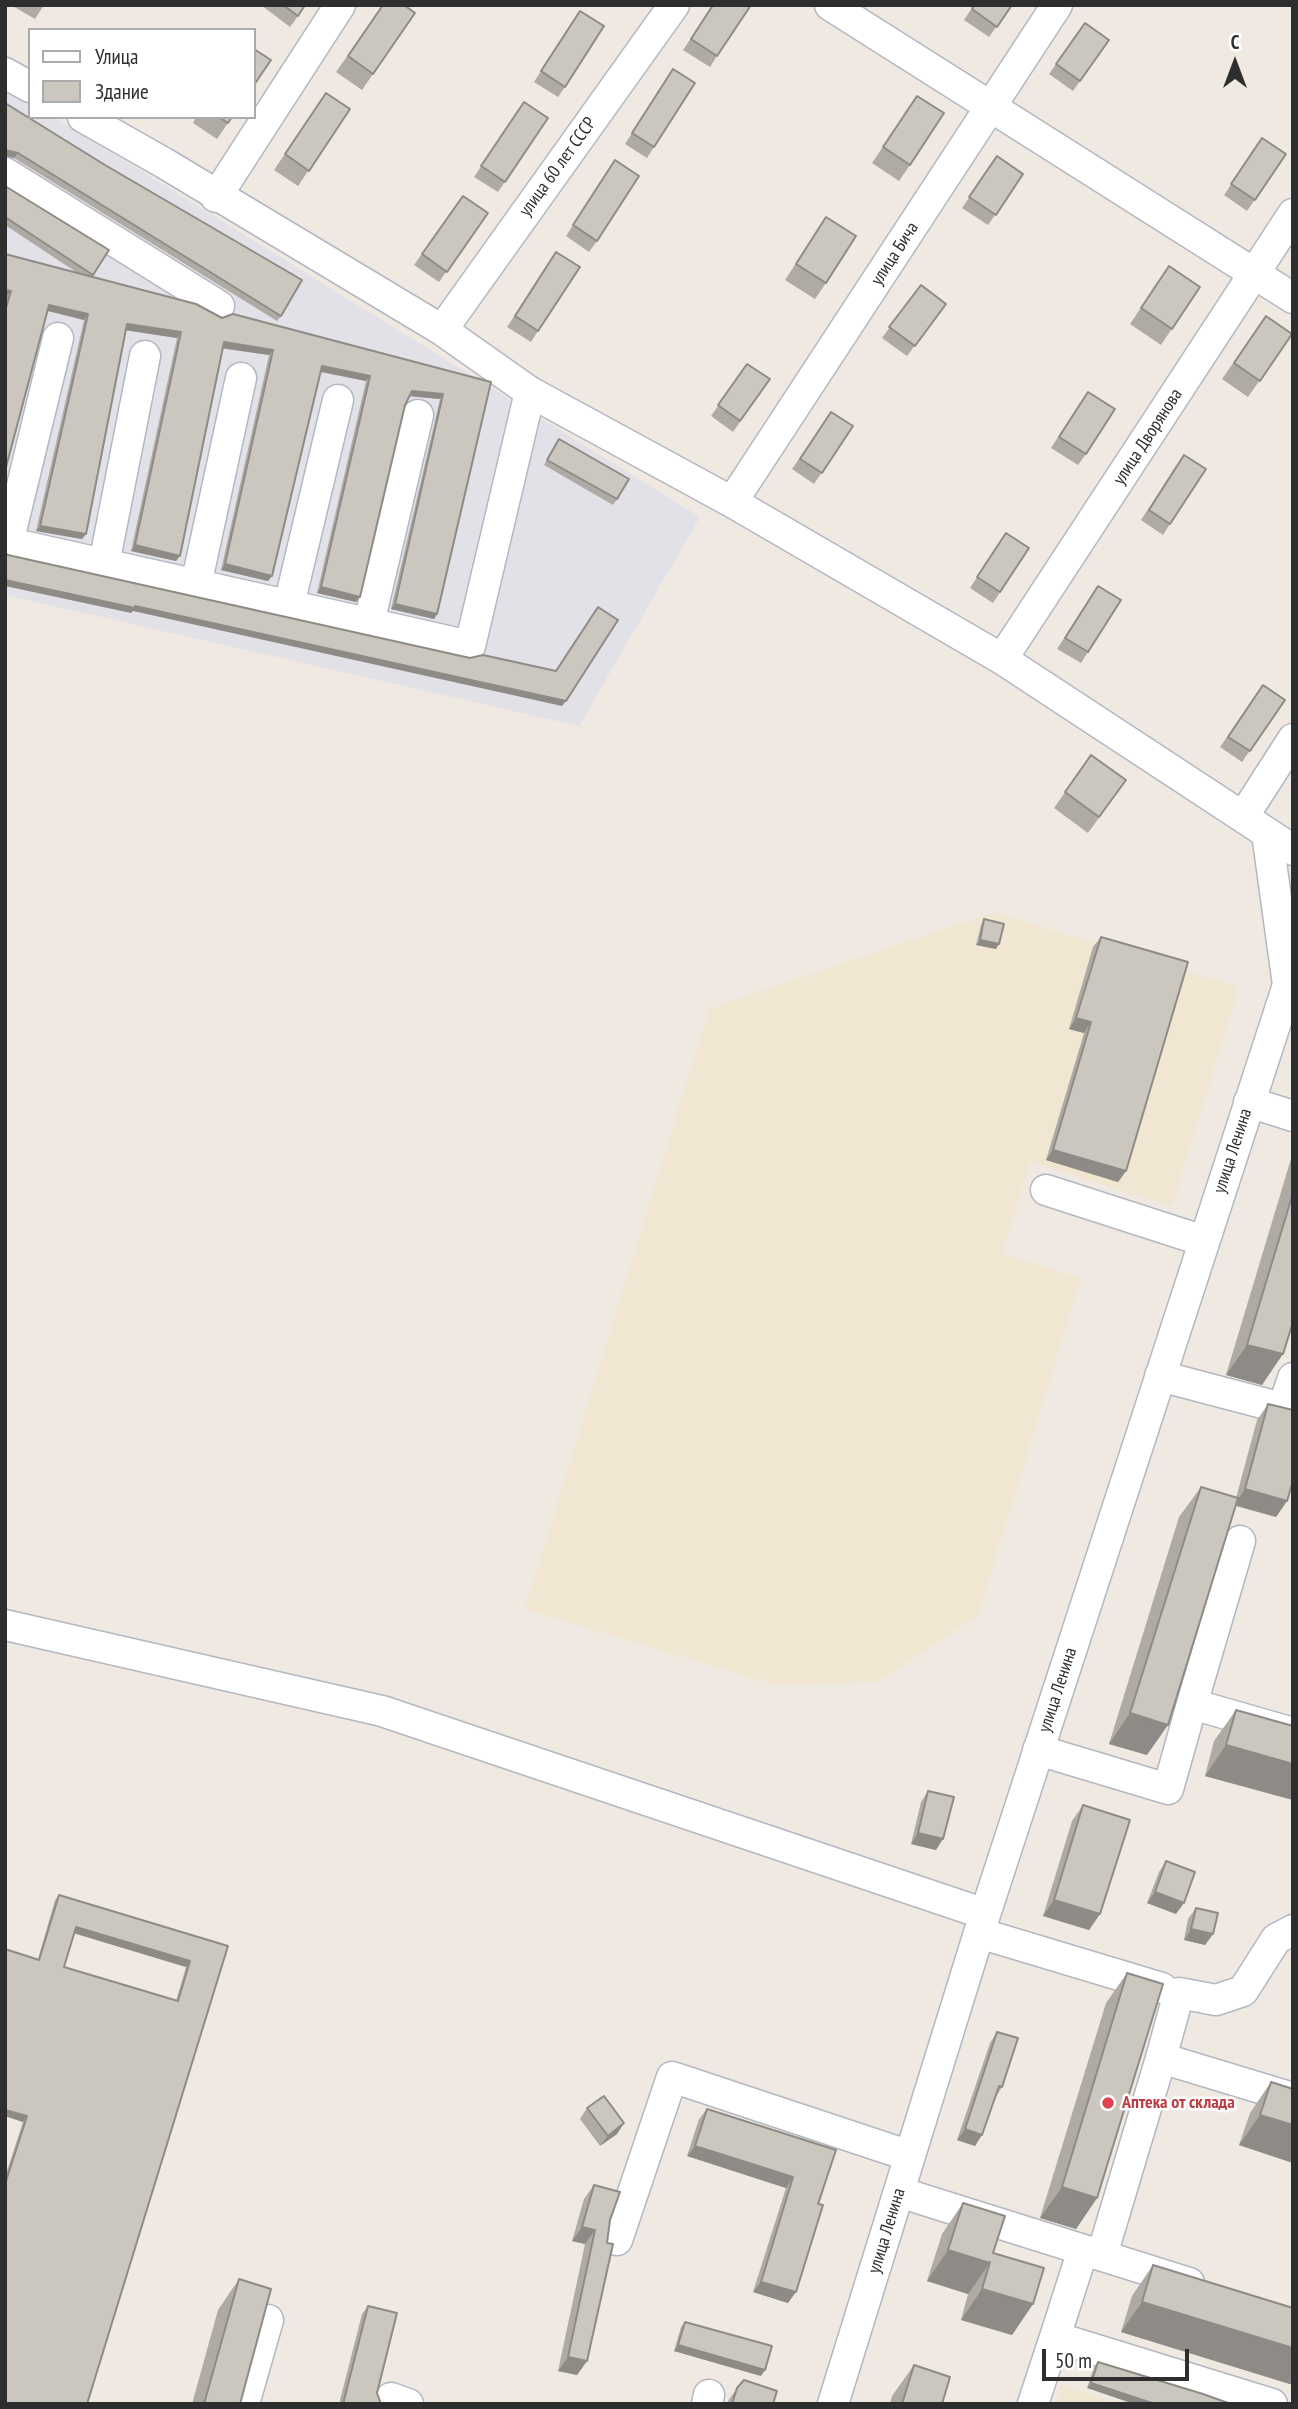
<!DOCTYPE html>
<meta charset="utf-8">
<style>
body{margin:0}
#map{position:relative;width:1298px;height:2409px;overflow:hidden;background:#efe9e1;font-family:"PT Sans Narrow",sans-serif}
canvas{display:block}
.frame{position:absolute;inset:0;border:7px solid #2e2e2e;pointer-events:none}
.legend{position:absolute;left:28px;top:28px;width:228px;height:91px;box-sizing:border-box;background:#fff;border:2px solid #ababab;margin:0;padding:9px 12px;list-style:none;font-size:21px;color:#2e2e2e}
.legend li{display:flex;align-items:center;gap:14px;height:35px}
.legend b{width:35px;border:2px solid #ababab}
.north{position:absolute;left:1200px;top:28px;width:70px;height:70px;-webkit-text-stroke:5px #fff;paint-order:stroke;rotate:0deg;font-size:19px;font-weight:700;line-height:28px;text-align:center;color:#2e2e2e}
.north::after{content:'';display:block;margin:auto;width:24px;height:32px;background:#2e2e2e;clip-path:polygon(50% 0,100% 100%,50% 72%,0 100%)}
.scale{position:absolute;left:1042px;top:2349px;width:147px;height:32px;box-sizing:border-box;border:4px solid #2e2e2e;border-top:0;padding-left:9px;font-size:21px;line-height:24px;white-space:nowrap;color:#2e2e2e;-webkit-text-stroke:5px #fff;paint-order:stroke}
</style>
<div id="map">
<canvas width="1298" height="2409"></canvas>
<div class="frame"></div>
<ul class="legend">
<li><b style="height:9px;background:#fff"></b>Улица</li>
<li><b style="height:19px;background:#cbc7bf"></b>Здание</li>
</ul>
<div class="north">С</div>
<div class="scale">50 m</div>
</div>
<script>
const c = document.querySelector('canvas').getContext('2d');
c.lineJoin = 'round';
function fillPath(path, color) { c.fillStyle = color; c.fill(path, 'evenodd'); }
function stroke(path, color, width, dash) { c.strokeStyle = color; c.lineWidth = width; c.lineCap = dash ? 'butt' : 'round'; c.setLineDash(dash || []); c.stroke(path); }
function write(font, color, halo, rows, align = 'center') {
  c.font = font + ' "PT Sans Narrow",sans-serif'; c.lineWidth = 5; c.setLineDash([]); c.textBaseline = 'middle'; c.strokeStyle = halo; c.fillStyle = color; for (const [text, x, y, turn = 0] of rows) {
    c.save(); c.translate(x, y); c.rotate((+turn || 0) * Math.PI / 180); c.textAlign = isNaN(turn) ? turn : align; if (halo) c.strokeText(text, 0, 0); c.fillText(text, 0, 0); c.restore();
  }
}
fillPath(new Path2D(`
 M 5,87 L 30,102 L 30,117 L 54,117 L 700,517 L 579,726 L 5,595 Z`), '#e3e1e8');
fillPath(new Path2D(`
 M 994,912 L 1239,987 L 1172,1206 L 1030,1162 L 1002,1254 L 1081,1278 L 978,1615 L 878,1682 L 776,1685 L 525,1609 L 709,1009 Z
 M 1061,2385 L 1119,2404 L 1055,2404 Z`), '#f0e6d1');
const minor = new Path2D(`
 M 830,5 L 1293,298
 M 5,73 L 30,87
 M 83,117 L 164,163 L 442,330 L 530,392 L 732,502 L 1002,659 L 1293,850
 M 5,173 L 219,306
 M 216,197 L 340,5
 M 442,330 L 674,5
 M 732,502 L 1057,5
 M 5,542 L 470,646 L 530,392
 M 8,543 L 58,338
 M 104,564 L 145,356
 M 196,585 L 241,378
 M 289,605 L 338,400
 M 369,623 L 418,415
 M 1002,659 L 1293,214
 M 1243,817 L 1293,739
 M 1267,833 L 1288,985
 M 1249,1102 L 1293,1116
 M 1046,1190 L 1204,1241
 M 1160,1376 L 1293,1411
 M 1283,1408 L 1293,1378
 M 1240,1541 L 1192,1704 L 1293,1733
 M 5,1625 L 382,1711 L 985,1914
 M 1038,1750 L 1168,1789 L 1192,1704
 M 1293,1930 L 1276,1939 L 1243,1991 L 1216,2000 L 1179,1993 L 1161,2058 L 1293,2098
 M 979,1933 L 1162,1988
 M 899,2192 L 1189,2283
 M 617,2240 L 672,2077 L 910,2156
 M 1102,2255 L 1161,2058
 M 1055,2337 L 1083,2250
 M 244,2404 L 268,2320
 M 389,2404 L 391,2398 L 408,2404
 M 707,2404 L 709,2395
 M 833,2404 L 979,1933 L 1288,985 L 1293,982
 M 1033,2404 L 1055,2337 L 1272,2404`);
stroke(minor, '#b4b7c1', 33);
stroke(minor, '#fff', 30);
fillPath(new Path2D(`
 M 11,5 L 44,5 L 35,19 Z
 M 261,5 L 306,5 L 290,27 Z
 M 383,5 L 415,13 L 362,90 L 336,72 Z
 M 713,5 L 717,56 L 710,67 L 683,50 Z
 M 974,5 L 1012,5 L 989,37 L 964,20 Z
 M 572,22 L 565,87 L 558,97 L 534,82 Z
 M 1085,23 L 1109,40 L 1073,91 L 1049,74 Z
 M 673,69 L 654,147 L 647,158 L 625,144 Z
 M 326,93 L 350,109 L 298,186 L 274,170 Z
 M 917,96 L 910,165 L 899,181 L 872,163 Z
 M 524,102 L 548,118 L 498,192 L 474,177 Z
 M 5,103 L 281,316 L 277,321 L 14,158 L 5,156 Z
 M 196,117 L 232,117 L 217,139 L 193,123 Z
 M 1262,138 L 1286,154 L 1247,211 L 1224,195 Z
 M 997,156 L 1023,174 L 988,225 L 962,208 Z
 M 608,171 L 597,241 L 589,252 L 566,236 Z
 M 5,186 L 109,250 L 91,277 L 222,318 L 491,382 L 437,614 L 434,619 L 391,609 L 440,399 L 409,396 L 405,405 L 356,602 L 317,593 L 366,381 L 320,372 L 272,576 L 268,581 L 221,570 L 269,355 L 223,348 L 176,561 L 131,551 L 177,338 L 126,330 L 86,534 L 82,539 L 36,531 L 84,320 L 47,311 L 5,471 L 5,303 L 7,296 L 5,254 L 79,274 L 5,225 Z
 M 463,196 L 488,213 L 439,282 L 414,265 Z
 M 826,217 L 826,283 L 815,299 L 785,280 Z
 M 549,263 L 538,331 L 531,342 L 507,327 Z
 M 1169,266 L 1200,287 L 1161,345 L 1130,324 Z
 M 921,285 L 946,304 L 907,356 L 882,338 Z
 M 1266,316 L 1292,334 L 1248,397 L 1222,379 Z
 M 747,364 L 770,379 L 733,432 L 711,416 Z
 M 1080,403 L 1086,454 L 1078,465 L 1051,448 Z
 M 831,412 L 853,426 L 814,484 L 792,469 Z
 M 559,439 L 617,499 L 613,505 L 544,465 Z
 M 1176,466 L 1170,524 L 1163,535 L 1141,520 Z
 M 1006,533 L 1029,548 L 993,603 L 970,588 Z
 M 1098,586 L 1088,652 L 1081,663 L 1057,649 Z
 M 1263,685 L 1285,700 L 1242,762 L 1220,747 Z
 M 1091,755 L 1126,780 L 1088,833 L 1054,808 Z
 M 984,919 L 996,949 L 976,945 L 981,925 Z
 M 1101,937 L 1126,1171 L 1118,1182 L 1046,1160 L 1084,1033 L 1069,1029 L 1093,947 Z
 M 1293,1152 L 1293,1322 L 1262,1385 L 1226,1375 Z
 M 1268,1404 L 1287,1501 L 1276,1517 L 1236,1506 L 1147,1755 L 1109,1744 L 1179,1517 L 1201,1487 L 1236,1498 L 1257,1420 Z
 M 1236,1710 L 1293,1726 L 1293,1800 L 1205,1776 L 1214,1741 Z
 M 928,1791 L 936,1850 L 911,1844 L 921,1802 Z
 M 1083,1805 L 1100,1914 L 1089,1930 L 1043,1916 L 1072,1821 Z
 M 1166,1861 L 1176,1914 L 1147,1903 L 1159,1872 Z
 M 59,1895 L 228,1946 L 5,2404 L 5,2177 L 23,2122 L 5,2116 L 5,1949 L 38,1959 L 55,1900 ZM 75,1933 L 186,1967 L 176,2001 L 64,1967 Z
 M 1196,1908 L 1213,1934 L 1205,1945 L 1184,1940 L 1188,1919 Z
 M 1127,1973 L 1097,2198 L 1076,2229 L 1040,2218 L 1106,2003 Z
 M 997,2032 L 1002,2087 L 996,2097 L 975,2146 L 957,2140 L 990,2043 Z
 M 1271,2082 L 1293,2089 L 1293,2163 L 1239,2145 L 1250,2113 Z
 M 587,2108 L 624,2123 L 617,2134 L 600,2146 L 580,2119 Z
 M 707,2109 L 836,2150 L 788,2303 L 753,2292 L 786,2188 L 687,2156 L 699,2119 Z
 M 594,2185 L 610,2220 L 587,2361 L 577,2375 L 558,2371 L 585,2244 L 572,2241 L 584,2199 Z
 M 963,2203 L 993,2253 L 1033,2304 L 1012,2335 L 961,2320 L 968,2294 L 927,2281 L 942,2234 Z
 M 1153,2265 L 1293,2308 L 1293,2385 L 1121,2332 L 1132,2296 Z
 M 239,2279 L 240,2404 L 192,2404 L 218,2310 Z
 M 368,2306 L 377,2393 L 381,2404 L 339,2404 L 362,2314 Z
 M 685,2322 L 761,2376 L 674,2351 L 681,2327 Z
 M 1098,2362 L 1231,2404 L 1087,2388 L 1094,2367 Z
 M 914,2365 L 942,2404 L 890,2404 L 892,2396 Z
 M 737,2388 L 773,2404 L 726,2404 Z`), '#afaba4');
fillPath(new Path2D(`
 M 7,151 L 18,153 L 14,158 L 5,156 L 5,153 Z
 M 5,290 L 11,291 L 7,296 L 5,296 Z
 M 49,305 L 88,314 L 84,320 L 45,310 Z
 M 127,324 L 181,332 L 177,338 L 124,330 Z
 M 224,342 L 273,350 L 269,355 L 220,348 Z
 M 322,366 L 370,376 L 366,381 L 318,371 Z
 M 412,391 L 443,394 L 440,399 L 408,396 Z
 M 40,526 L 86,534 L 82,539 L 36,531 Z
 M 135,545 L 180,556 L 176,561 L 131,551 Z
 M 225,564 L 272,576 L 268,581 L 221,570 Z
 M 5,580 L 135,606 L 566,701 L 562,706 L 133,611 L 131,613 L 5,586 Z
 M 321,587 L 360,597 L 356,602 L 317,593 Z
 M 395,604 L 437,614 L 434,619 L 391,609 Z
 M 980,940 L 999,944 L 996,949 L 976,945 Z
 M 1076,1018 L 1091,1022 L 1084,1033 L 1069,1029 Z
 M 1053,1150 L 1126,1171 L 1118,1182 L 1046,1160 Z
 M 1247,1345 L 1283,1354 L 1262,1385 L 1226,1375 Z
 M 1245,1489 L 1287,1501 L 1276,1517 L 1234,1505 Z
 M 1130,1713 L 1168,1725 L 1147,1755 L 1109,1744 Z
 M 1226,1745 L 1293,1764 L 1293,1800 L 1205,1776 Z
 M 918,1833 L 943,1839 L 936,1850 L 911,1844 Z
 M 1155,1892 L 1184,1903 L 1176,1914 L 1147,1903 Z
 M 1054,1900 L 1100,1914 L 1089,1930 L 1043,1916 Z
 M 76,1927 L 190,1961 L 186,1967 L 73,1933 Z
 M 1191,1929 L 1213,1934 L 1205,1945 L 1184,1940 Z
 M 5,2110 L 27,2116 L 23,2122 L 5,2116 Z
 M 1260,2115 L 1293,2125 L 1293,2163 L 1239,2145 Z
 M 624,2123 L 617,2134 L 600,2146 L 608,2136 Z
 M 965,2129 L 982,2135 L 975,2146 L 957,2140 Z
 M 695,2146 L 793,2177 L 786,2188 L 687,2156 Z
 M 1062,2187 L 1097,2198 L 1076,2229 L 1040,2218 Z
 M 582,2227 L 595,2230 L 585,2244 L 572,2241 Z
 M 948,2250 L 990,2263 L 968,2294 L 927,2281 Z
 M 761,2282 L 796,2292 L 788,2303 L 753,2292 Z
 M 982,2289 L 1033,2304 L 1012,2335 L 961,2320 Z
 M 1142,2302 L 1293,2348 L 1293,2385 L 1121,2332 Z
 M 678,2345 L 765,2370 L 761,2376 L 674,2351 Z
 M 568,2357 L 587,2361 L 577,2375 L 558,2371 Z
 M 1091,2383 L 1155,2404 L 1134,2404 L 1087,2388 Z`), '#8e8b86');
const building = new Path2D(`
 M 283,5 L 305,5 L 298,16 Z
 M 383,5 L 404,5 L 415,13 L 373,74 L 348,56 Z
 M 713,5 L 751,5 L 717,56 L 691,39 Z
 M 974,5 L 1012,5 L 997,27 L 972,9 Z
 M 580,11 L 604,26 L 565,87 L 541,71 Z
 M 1085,23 L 1109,40 L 1080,81 L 1056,64 Z
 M 254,49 L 271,60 L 254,85 Z
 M 673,69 L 695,83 L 654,147 L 632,133 Z
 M 326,93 L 350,109 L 309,171 L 285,154 Z
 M 917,96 L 944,113 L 910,165 L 883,147 Z
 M 524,102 L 548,118 L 505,182 L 481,166 Z
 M 5,103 L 105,165 L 302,280 L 281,316 L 18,153 L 5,150 Z
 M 219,117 L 232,117 L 228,123 Z
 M 1262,138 L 1286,154 L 1255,200 L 1231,184 Z
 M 997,156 L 1023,174 L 996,215 L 969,197 Z
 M 615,160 L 639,176 L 597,241 L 573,225 Z
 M 5,186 L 109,250 L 93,275 L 5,217 Z
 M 463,196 L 488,213 L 447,272 L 422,254 Z
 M 826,217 L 856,236 L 826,283 L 796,264 Z
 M 556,252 L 580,267 L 538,331 L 515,316 Z
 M 5,254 L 196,304 L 222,318 L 233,314 L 491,382 L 437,614 L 395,604 L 443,394 L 412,391 L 405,405 L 360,597 L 321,587 L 370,376 L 322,366 L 272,576 L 225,564 L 273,350 L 224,342 L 180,556 L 135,545 L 181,332 L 127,324 L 86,534 L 40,526 L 88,314 L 49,305 L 5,471 L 5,311 L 11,291 L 5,290 Z
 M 1169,266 L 1200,287 L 1172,329 L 1141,308 Z
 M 921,285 L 946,304 L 915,346 L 889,327 Z
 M 1266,316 L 1292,334 L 1260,381 L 1234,363 Z
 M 747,364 L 770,379 L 740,421 L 718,405 Z
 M 1088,392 L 1115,409 L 1086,454 L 1059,437 Z
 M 831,412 L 853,426 L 822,473 L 800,459 Z
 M 559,439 L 629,479 L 617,499 L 547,460 Z
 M 1184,455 L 1206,469 L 1170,524 L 1149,510 Z
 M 1006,533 L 1029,548 L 1000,592 L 977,577 Z
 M 5,553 L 8,555 L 470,658 L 483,655 L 556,671 L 598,607 L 618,620 L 566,701 L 135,606 L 135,608 L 5,580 Z
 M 1098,586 L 1121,600 L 1088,652 L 1065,638 Z
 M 1263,685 L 1285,700 L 1250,751 L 1228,737 Z
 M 1091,755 L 1126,780 L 1099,817 L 1065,792 Z
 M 984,919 L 1004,924 L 999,944 L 980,940 Z
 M 1101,937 L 1188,962 L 1126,1171 L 1053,1150 L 1091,1022 L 1076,1018 Z
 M 1293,1193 L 1293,1322 L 1283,1354 L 1247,1345 Z
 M 1268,1404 L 1293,1410 L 1293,1481 L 1287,1501 L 1245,1489 Z
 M 1201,1487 L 1238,1498 L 1168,1725 L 1130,1713 Z
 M 1236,1710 L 1293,1726 L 1293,1764 L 1226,1745 Z
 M 928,1791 L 954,1797 L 943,1839 L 918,1833 Z
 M 1083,1805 L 1130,1820 L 1100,1914 L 1054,1900 Z
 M 1166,1861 L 1195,1872 L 1184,1903 L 1155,1892 Z
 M 59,1895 L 228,1946 L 87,2404 L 5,2404 L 5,2184 L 27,2116 L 5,2110 L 5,1949 L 39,1960 ZM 76,1927 L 190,1961 L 178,2001 L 64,1967 Z
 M 1196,1908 L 1218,1913 L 1213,1934 L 1191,1929 Z
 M 1127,1973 L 1163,1984 L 1097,2198 L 1062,2187 Z
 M 997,2032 L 1018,2038 L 1002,2087 L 999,2086 L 982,2135 L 965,2129 Z
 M 1271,2082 L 1293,2089 L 1293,2125 L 1260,2115 Z
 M 604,2096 L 624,2123 L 608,2136 L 587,2108 Z
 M 707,2109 L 836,2150 L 818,2204 L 823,2205 L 796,2292 L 761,2282 L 793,2177 L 695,2146 Z
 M 594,2185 L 620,2192 L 610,2220 L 607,2243 L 613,2244 L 587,2361 L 568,2357 L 595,2230 L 582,2227 Z
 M 963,2203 L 1005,2216 L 993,2253 L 1044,2268 L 1033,2304 L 982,2289 L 990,2262 L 990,2263 L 948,2250 Z
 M 1153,2265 L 1293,2308 L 1293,2348 L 1142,2302 Z
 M 239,2279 L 271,2289 L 240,2404 L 204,2404 Z
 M 368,2306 L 397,2313 L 377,2393 L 381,2404 L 343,2404 Z
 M 685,2322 L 772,2346 L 765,2370 L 678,2345 Z
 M 1098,2362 L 1203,2394 L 1231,2404 L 1155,2404 L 1091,2383 Z
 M 914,2365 L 950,2377 L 942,2404 L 902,2404 Z
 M 744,2380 L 777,2391 L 773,2404 L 732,2404 L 737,2388 Z`);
fillPath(building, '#cbc7bf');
stroke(building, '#8e8b86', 2);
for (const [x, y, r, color] of [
 [1108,2103,7,"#e0444e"]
]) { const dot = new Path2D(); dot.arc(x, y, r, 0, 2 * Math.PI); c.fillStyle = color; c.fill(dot); stroke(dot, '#fff', 2.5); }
write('18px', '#2e2e2e', '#fff', [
 ["улица 60 лет СССР",558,167,-54],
 ["улица Бича",895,254,-57],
 ["улица Дворянова",1148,437,-57],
 ["улица Ленина",1233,1151,-72],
 ["улица Ленина",1058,1690,-72],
 ["улица Ленина",887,2231,-73]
]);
write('bold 18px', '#be3a42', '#fff', [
 ["Аптека от склада",1122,2103]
], 'left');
</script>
